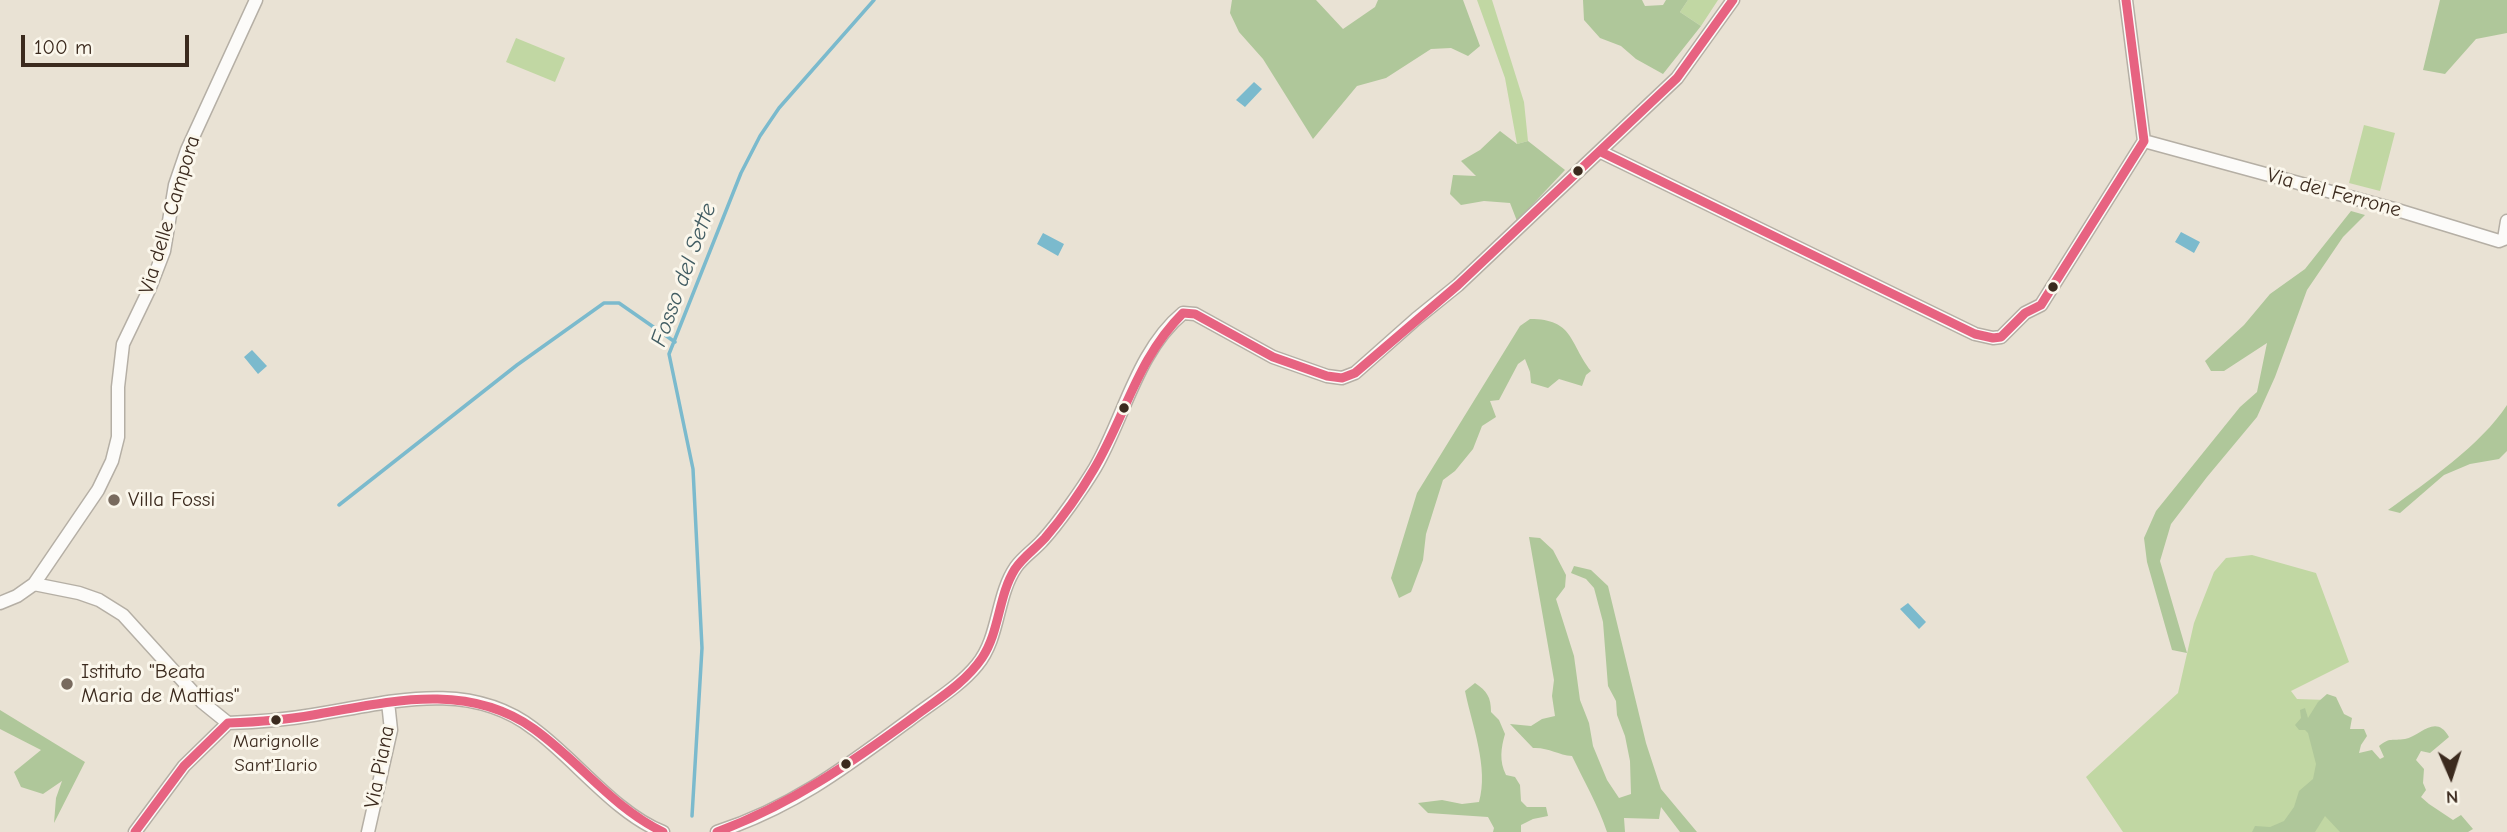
<!DOCTYPE html>
<style>
body{margin:0}
#map{position:relative;width:2507px;height:832px;overflow:hidden;background:#e9e2d4;font-family:"Comic Neue",sans-serif}
canvas{display:block}
.north{position:absolute;left:2416px;top:741px;width:70px;height:70px;-webkit-text-stroke:5px #fbf7ec;paint-order:stroke;rotate:177deg;font-size:19px;font-weight:700;line-height:28px;text-align:center;color:#3b2a1e}
.north::after{content:'';display:block;margin:auto;width:24px;height:32px;background:#3b2a1e;clip-path:polygon(50% 0,100% 100%,50% 72%,0 100%)}
.scale{position:absolute;left:21px;top:35px;width:168px;height:32px;box-sizing:border-box;border:4px solid #3b2a1e;border-top:0;padding-left:9px;font-size:21px;line-height:24px;white-space:nowrap;color:#3b2a1e;-webkit-text-stroke:5px #fbf7ec;paint-order:stroke}
</style>
<div id="map">
<canvas width="2507" height="832"></canvas>
<div class="north">N</div>
<div class="scale">100 m</div>
</div>
<script>
const c = document.querySelector('canvas').getContext('2d');
c.lineJoin = 'round';
function fillPath(path, color) { c.fillStyle = color; c.fill(path, 'evenodd'); }
function stroke(path, color, width, dash) { c.strokeStyle = color; c.lineWidth = width; c.lineCap = dash ? 'butt' : 'round'; c.setLineDash(dash || []); c.stroke(path); }
function write(font, color, halo, rows, align = 'center') {
  c.font = font + ' "Comic Neue",sans-serif'; c.lineWidth = 6; c.setLineDash([]); c.textBaseline = 'middle'; c.strokeStyle = halo; c.fillStyle = color; for (const [text, x, y, turn = 0] of rows) {
    c.save(); c.translate(x, y); c.rotate((+turn || 0) * Math.PI / 180); c.textAlign = isNaN(turn) ? turn : align; if (halo) c.strokeText(text, 0, 0); c.fillText(text, 0, 0); c.restore();
  }
}
fillPath(new Path2D(`
 M 1477,0 L 1492,0 L 1524,102 L 1528,141 L 1517,144 L 1505,78 Z
 M 1688,0 L 1718,0 L 1701,26 L 1680,12 Z
 M 516,38 L 565,58 L 555,82 L 506,62 Z
 M 2364,125 L 2395,133 L 2380,191 L 2349,183 Z
 M 2252,555 L 2316,573 L 2349,662 L 2291,691 L 2297,699 L 2327,700 L 2356,832 L 2123,832 L 2086,777 L 2178,693 L 2194,623 L 2214,572 L 2226,558 Z`), '#c1d7a3');
fillPath(new Path2D(`
 M 1232,0 L 1316,0 L 1343,29 L 1375,7 L 1378,0 L 1463,0 L 1480,46 L 1468,56 L 1451,48 L 1431,49 L 1386,78 L 1357,86 L 1313,139 L 1263,59 L 1239,32 L 1230,13 Z
 M 1583,0 L 1642,0 L 1645,6 L 1663,5 L 1666,0 L 1688,0 L 1680,12 L 1701,26 L 1663,74 L 1636,59 L 1621,46 L 1600,38 L 1584,20 Z
 M 2440,0 L 2507,0 L 2507,33 L 2476,39 L 2445,74 L 2423,70 Z
 M 1500,131 L 1517,144 L 1528,141 L 1565,170 L 1517,221 L 1510,203 L 1484,201 L 1461,205 L 1450,194 L 1453,175 L 1476,176 L 1461,161 L 1480,150 Z
 M 2351,211 L 2365,215 L 2343,237 L 2307,290 L 2275,377 L 2257,417 L 2207,477 L 2171,524 L 2160,561 L 2187,653 L 2172,650 L 2147,562 L 2144,538 L 2156,511 L 2240,407 L 2257,392 L 2267,343 L 2224,371 L 2211,371 L 2205,361 L 2244,325 L 2270,294 L 2305,269 Z
 M 1530,319 C 1574,319 1569,343 1591,371 L 1586,375 L 1582,386 L 1559,379 L 1548,388 L 1531,383 L 1530,372 L 1525,359 L 1518,364 L 1499,400 L 1490,401 L 1496,417 L 1482,426 L 1473,449 L 1455,471 L 1443,480 L 1426,534 L 1423,560 L 1411,592 L 1399,598 L 1391,578 L 1417,493 L 1520,326 Z
 M 2507,405 L 2507,451 L 2499,459 L 2470,464 L 2444,475 L 2400,513 L 2388,510 C 2427,482 2481,445 2507,405 Z
 M 1529,537 L 1540,538 L 1553,550 L 1566,575 L 1565,587 L 1556,599 L 1574,656 L 1580,700 L 1589,723 L 1593,746 L 1607,780 L 1619,798 L 1631,794 L 1630,761 L 1625,736 L 1617,715 L 1616,701 L 1608,686 L 1603,622 L 1594,588 L 1586,579 L 1571,573 L 1574,566 L 1591,570 L 1608,586 L 1646,743 L 1661,789 L 1697,832 L 1680,832 L 1661,807 L 1659,819 L 1624,818 L 1625,832 L 1607,832 C 1598,805 1584,781 1572,756 C 1558,755 1548,747 1533,748 L 1510,724 L 1531,726 L 1542,719 L 1555,716 L 1552,696 L 1554,680 Z
 M 1475,683 C 1487,691 1491,697 1491,712 L 1499,720 L 1505,734 C 1501,748 1499,761 1506,775 L 1515,777 L 1520,785 L 1521,801 L 1527,807 L 1546,807 L 1548,816 L 1533,819 L 1521,825 L 1521,832 L 1493,832 L 1494,828 L 1488,817 L 1428,813 L 1418,803 L 1442,800 L 1462,804 L 1479,802 C 1489,768 1472,725 1465,691 Z
 M 2327,694 L 2336,697 L 2344,714 L 2352,718 L 2350,729 L 2364,729 L 2367,736 L 2361,745 L 2359,753 L 2372,750 L 2380,759 L 2384,757 L 2379,746 C 2390,737 2392,741 2405,739 C 2420,736 2436,713 2449,737 L 2430,753 L 2421,751 L 2416,760 L 2424,769 L 2423,783 L 2426,790 L 2421,797 L 2429,804 L 2453,820 L 2461,815 L 2473,829 L 2468,832 L 2340,832 L 2325,816 L 2315,832 L 2252,832 L 2255,826 L 2270,827 L 2284,821 L 2294,807 L 2299,791 L 2313,779 L 2316,764 L 2308,733 L 2305,730 L 2299,730 L 2295,725 L 2301,718 L 2300,710 L 2305,708 L 2308,718 L 2318,702 Z
 M 0,710 L 85,762 L 54,823 L 56,798 L 62,781 L 43,794 L 21,787 L 14,772 L 41,750 L 0,729 Z`), '#afc79a');
fillPath(new Path2D(`
 M 1254,82 L 1262,89 L 1245,107 L 1236,100 Z
 M 2181,232 L 2200,242 L 2194,253 L 2175,242 Z
 M 1043,233 L 1064,244 L 1058,256 L 1037,244 Z
 M 252,350 L 267,366 L 258,374 L 244,357 Z
 M 1908,603 L 1926,622 L 1919,629 L 1900,609 Z`), '#7bbacd');
stroke(new Path2D(`
 M 339,505 L 517,365 L 604,303 L 619,303 L 675,342
 M 692,816 L 702,648 L 693,469 L 669,354 L 741,173 L 760,136 L 779,108 L 874,0`), '#7bbacd', 3.5);
const street = new Path2D(`
 M 2144,141 L 2394,209 L 2499,241 L 2504,239 L 2507,221
 M 1601,152 L 1975,334 L 1993,338 L 2001,337 L 2025,313 L 2041,305 L 2144,141 L 2126,0
 M 34,584 L 79,593 L 99,600 L 123,615 L 202,702 L 228,723 C 256,722 284,720 313,715 C 388,703 468,678 534,729 C 575,759 616,814 663,832
 M 0,603 L 17,596 L 34,584 L 98,490 L 112,461 L 118,437 L 118,387 L 123,344 L 149,290 L 164,251 L 175,185 L 187,150 L 256,0
 M 135,832 L 184,766 L 228,723
 M 368,832 L 391,730 L 388,702
 M 717,832 C 794,807 847,766 912,718 C 933,702 960,686 977,665 C 1000,637 996,596 1016,567 C 1023,557 1034,550 1042,541 C 1058,524 1083,488 1095,468 C 1124,418 1137,351 1183,313 L 1195,314 L 1273,357 L 1327,376 L 1342,378 L 1355,373 L 1416,319 L 1458,285 L 1677,78 L 1733,0`);
stroke(street, '#b5afa5', 15);
stroke(street, '#fcfbf9', 12);
stroke(new Path2D(`
 M 1601,152 L 1975,334 L 1993,338 L 2001,337 L 2025,313 L 2041,305 L 2144,141 L 2126,0
 M 228,723 C 256,722 285,720 313,715 C 388,702 467,681 534,729 C 580,762 612,807 663,832
 M 135,832 L 184,766 L 228,723
 M 717,832 C 790,805 851,763 914,717 C 938,699 965,683 982,658 C 1000,631 998,596 1015,569 C 1023,557 1035,549 1045,538 C 1063,517 1080,493 1094,469 C 1126,415 1137,359 1183,313 L 1195,314 L 1273,357 L 1327,376 L 1342,378 L 1355,373 L 1458,285 L 1677,78 L 1733,0`), '#e76381', 9);
for (const [x, y, r, color] of [
 [1578,171,6,"#3b2a1e"],
 [2053,287,6,"#3b2a1e"],
 [1124,408,6,"#3b2a1e"],
 [114,500,7,"#786a5e"],
 [67,684,7,"#786a5e"],
 [276,720,6,"#3b2a1e"],
 [846,764,6,"#3b2a1e"]
]) { const dot = new Path2D(); dot.arc(x, y, r, 0, 2 * Math.PI); c.fillStyle = color; c.fill(dot); stroke(dot, '#fbf7ec', 2.5); }
write('19px', '#3b2a1e', '#fbf7ec', [
 ["Marignolle",276,742],
 ["Sant'Ilario",276,766]
]);
write('21px', '#3b2a1e', '#fbf7ec', [
 ["Via del Ferrone",2334,193,15],
 ["Via delle Campora",170,215,-73],
 ["Via Piana",380,767,-79]
]);
write('21px', '#3b2a1e', '#fbf7ec', [
 ["Villa Fossi",128,500],
 ["Istituto \"Beata",81,672],
 ["Maria de Mattias\"",81,696]
], 'left');
write('italic 23px', '#425d63', '#fbf7ec', [
 ["Fosso del Sette",684,275,-70]
]);
</script>
